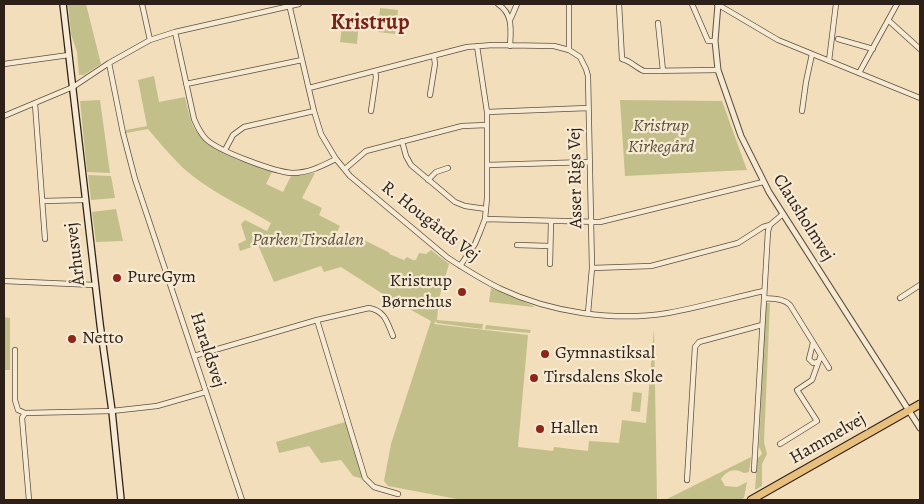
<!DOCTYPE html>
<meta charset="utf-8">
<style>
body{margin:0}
#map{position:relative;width:924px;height:504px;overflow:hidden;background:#f2debb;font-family:Alegreya,serif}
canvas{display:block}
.frame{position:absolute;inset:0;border:5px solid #2d2019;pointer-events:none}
</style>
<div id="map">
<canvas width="924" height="504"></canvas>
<div class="frame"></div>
</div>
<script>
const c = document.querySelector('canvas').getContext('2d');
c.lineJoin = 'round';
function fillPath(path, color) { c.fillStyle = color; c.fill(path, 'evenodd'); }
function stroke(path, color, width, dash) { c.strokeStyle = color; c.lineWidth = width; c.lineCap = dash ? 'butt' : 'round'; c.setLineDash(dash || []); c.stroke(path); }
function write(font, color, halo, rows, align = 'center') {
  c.font = font + ' Alegreya,serif'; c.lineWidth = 4.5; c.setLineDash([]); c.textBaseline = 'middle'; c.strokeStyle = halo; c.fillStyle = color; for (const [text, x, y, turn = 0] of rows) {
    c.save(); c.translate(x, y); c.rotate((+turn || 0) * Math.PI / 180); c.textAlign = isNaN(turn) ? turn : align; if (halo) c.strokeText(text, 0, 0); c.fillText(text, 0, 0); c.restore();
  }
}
fillPath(new Path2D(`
 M 68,4 L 86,4 L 101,64 L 84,75 L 79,75 L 77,52 L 71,34 Z
 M 380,8 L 398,10 L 395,34 L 378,32 Z
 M 343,19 L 359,21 L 357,44 L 340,42 Z
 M 154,76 L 159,102 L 185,97 C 187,106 189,115 192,124 C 206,153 244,161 272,172 L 266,184 L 283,192 L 291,176 L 315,173 L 302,198 L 322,208 L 319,215 L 340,226 L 335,236 L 342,239 L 344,236 L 361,245 L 364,240 L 390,253 L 389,254 L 404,260 L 407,257 L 413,260 L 416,260 L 419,253 L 426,254 L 431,250 L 449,264 L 439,298 L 437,320 L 483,324 L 482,329 L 437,323 L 436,321 L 434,324 L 528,335 L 518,447 L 553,451 L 554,447 L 588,451 L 589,441 L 619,443 L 622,420 L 646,423 L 654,329 L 657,500 L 462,500 L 388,486 L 384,481 L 391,444 L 431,321 L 386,296 L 341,267 L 324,272 L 321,266 L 274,282 L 258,245 L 240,251 L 238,244 L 246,240 L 241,224 L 245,220 L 267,231 L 271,223 C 241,205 208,191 182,167 C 170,155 159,142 148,129 L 126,133 L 126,130 L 147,126 L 138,80 Z
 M 100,100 L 110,173 L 87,172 L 80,101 Z
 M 620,100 L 722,101 L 747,170 L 625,176 Z
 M 88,175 L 111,176 L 115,198 L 91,200 Z
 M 116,209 L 123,241 L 96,242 L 92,212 Z
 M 491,288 L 534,306 L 533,307 L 489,302 Z
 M 767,303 L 770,303 L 764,442 L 767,454 L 762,464 L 762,486 L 755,490 L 757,459 L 761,455 L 762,453 L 759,447 L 765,307 Z
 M 4,317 L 10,318 L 10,370 L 4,370 Z
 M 486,325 L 531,330 L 530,333 L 485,329 Z
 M 633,392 L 642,393 L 640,412 L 631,411 Z
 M 345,422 L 363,479 L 353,476 L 341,460 L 321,463 L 309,446 L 279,453 L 276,442 Z
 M 751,457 L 749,472 L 744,473 C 735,468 727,470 721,479 L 725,486 L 737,487 L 747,482 L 744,498 L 739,500 L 665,500 Z`), '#c3bf8b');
const minor = new Path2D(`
 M 142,4 L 150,40
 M 289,4 L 314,111 L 321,134 L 336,159 L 350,176 L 448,258 C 465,269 482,280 501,289 C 550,312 613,322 668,313 C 700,307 732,298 764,291
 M 498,4 C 513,14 511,29 510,46
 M 569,4 L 569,50
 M 619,4 L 622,59 C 631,61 636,68 644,71 L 718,70
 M 692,4 L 708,41 L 715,41
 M 717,4 L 778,40 L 920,98
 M 511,18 L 517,4
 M 888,20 L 920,49
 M 658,23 L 663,71
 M 175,32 L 194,119 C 197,126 200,133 206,139 C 218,151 275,172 292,173 C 309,173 322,166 336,159
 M 838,39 L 873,49
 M 829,61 L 836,4
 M 109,63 L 123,133 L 135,179 L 242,500
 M 4,64 L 69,55
 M 859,73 L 897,4
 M 186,84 L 302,60
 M 309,88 L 467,47 L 493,45 L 554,46 L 569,50 L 580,57 L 586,69 L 588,76 L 592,268 L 588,313
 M 430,95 L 435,64 L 434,56
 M 35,104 L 45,239
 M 371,111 L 376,77 L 375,71
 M 802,111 L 806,82 L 812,54
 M 487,112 L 588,108
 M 4,116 L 73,87 L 109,63 L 150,40 L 175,32 L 299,4
 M 402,141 L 406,156 L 411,165 L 455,202 L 465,206 L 486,209
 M 225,150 L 233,135 L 244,127 L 314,111
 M 487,165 L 589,162
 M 345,169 L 366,151 L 462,126 L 487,125
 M 428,180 L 436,172 L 448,168
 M 42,201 L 85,200
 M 485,219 L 600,222 L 763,182
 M 517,245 L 550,246
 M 550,264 L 551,221
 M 460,266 L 475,244 L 480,232 L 485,219 L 487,198 L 487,112 L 477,46
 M 592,268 L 651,266 L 738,243 L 763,227 L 770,225
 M 4,281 L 95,285
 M 764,298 C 773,299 783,298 790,305 L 829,368
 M 900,298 L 920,285
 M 317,320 L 365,478 L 374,487 L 398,494
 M 813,343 L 809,359 L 813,363 L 818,362
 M 15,350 L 15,400 L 18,410 L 25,413
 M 194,356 L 317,320 L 369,308 C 385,311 387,322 393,336
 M 780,444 L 817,421 L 797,390 L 812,380 L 821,355
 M 754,470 L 768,231 L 770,225 L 783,214
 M 687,480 L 695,347 L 699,342 L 762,325
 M 29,500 L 22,418 L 25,413 L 112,411 L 157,406 L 206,392`);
const tertiary = new Path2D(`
 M 718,4 L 715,41 L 718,70 L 741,136 L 769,192 L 920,428`);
const secondary = new Path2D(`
 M 63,4 L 100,324 L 112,411 L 121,500`);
const trunk = new Path2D(`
 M 751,500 L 920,404`);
stroke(minor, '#5e5042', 6);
stroke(tertiary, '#5e5042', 7);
stroke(secondary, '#2d2019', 8);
stroke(trunk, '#2d2019', 9);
stroke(minor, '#f7ead3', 4.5);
stroke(tertiary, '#f7ead3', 5);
stroke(secondary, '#f7ead3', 5.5);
stroke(trunk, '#e9bf7e', 7);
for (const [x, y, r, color] of [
 [117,278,5,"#8f2418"],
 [462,292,5,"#8f2418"],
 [72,339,5,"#8f2418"],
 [545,354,5,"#8f2418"],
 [534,378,5,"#8f2418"],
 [540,429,5,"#8f2418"]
]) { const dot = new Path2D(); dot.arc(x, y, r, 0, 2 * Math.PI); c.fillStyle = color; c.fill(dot); stroke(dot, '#f7ead3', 2); }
write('italic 18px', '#5a503b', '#f7ead3', [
 ["Kristrup",661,127],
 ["Kirkegård",661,148],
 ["Parken Tirsdalen",308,241]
]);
write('18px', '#2d2019', '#f7ead3', [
 ["Asser Rigs Vej",576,178,-91],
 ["Clausholmvej",803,218,58],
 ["R. Hougårds Vej",430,222,38],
 ["Århusvej",76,254,-97],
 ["Haraldsvej",207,350,72],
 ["Hammelvej",828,439,-30]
]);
write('18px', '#2d2019', '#f7ead3', [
 ["PureGym",127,278],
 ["Kristrup",452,282,"right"],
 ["Børnehus",452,303,"right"],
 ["Netto",82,339],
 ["Gymnastiksal",555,354],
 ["Tirsdalens Skole",544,378],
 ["Hallen",550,429]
], 'left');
write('bold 22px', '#7a1f14', '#f7ead3', [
 ["Kristrup",370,24]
]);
</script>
